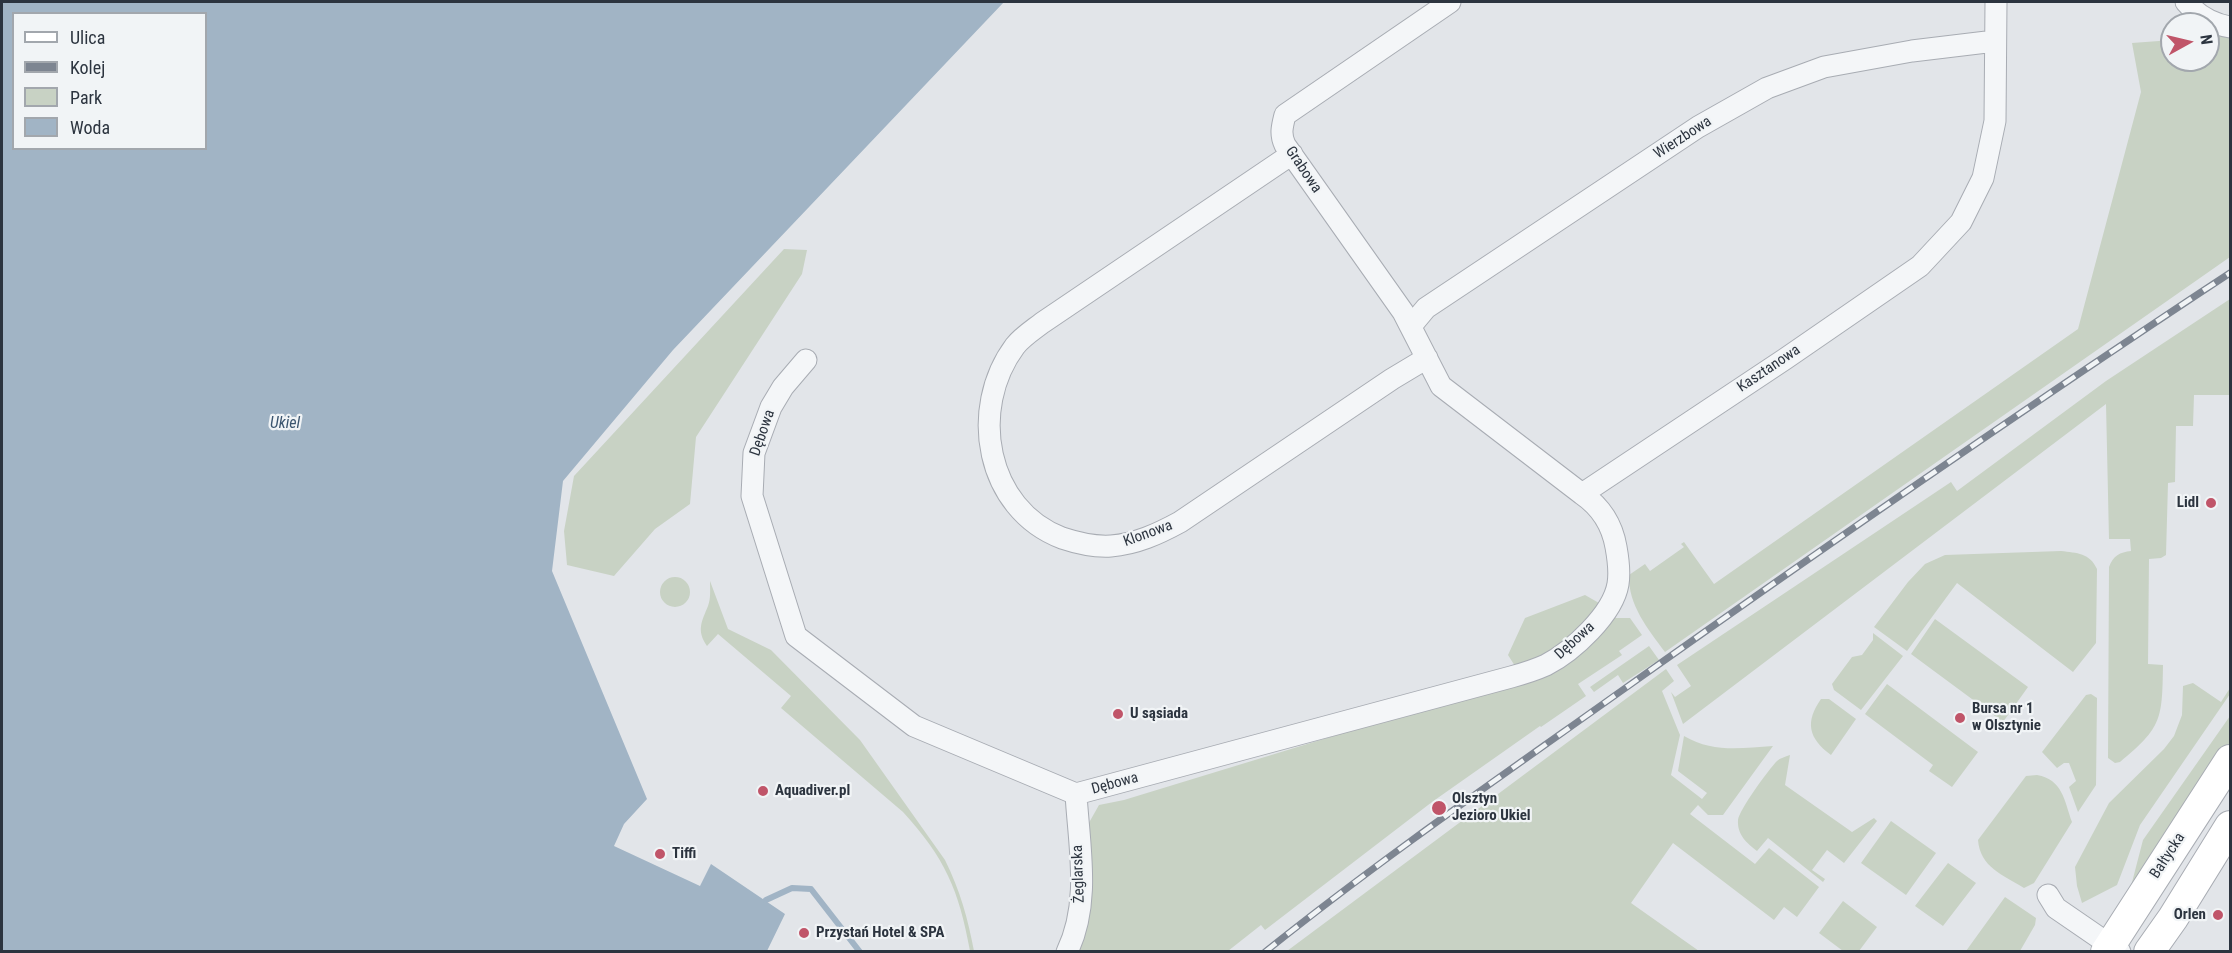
<!DOCTYPE html>
<meta charset="utf-8">
<style>
body{margin:0}
#map{position:relative;width:2232px;height:953px;overflow:hidden;background:#e2e5e9;font-family:"Roboto Condensed",sans-serif}
canvas{display:block}
.frame{position:absolute;inset:0;border:3px solid #2c343f;pointer-events:none}
.legend{position:absolute;left:12px;top:12px;width:195px;height:138px;box-sizing:border-box;background:#f1f4f6;border:2px solid #a2a7ad;margin:0;padding:8px 10px;list-style:none;font-size:18px;color:#2c343f}
.legend li{display:flex;align-items:center;gap:12px;height:30px}
.legend b{width:30px;border:2px solid #a2a7ad}
.north{position:absolute;left:2160px;top:12px;width:60px;height:60px;box-sizing:border-box;background:#f1f4f6;border:2px solid #a2a7ad;border-radius:50%;rotate:82deg;font-size:16px;font-weight:700;line-height:24px;text-align:center;color:#2c343f}
.north::after{content:'';display:block;margin:auto;width:21px;height:27px;background:#c05569;clip-path:polygon(50% 0,100% 100%,50% 72%,0 100%)}
</style>
<div id="map">
<canvas width="2232" height="953"></canvas>
<div class="frame"></div>
<ul class="legend">
<li><b style="height:8px;background:#fff"></b>Ulica</li>
<li><b style="height:8px;background:#7d8591"></b>Kolej</li>
<li><b style="height:16px;background:#c8d2c4"></b>Park</li>
<li><b style="height:16px;background:#a1b4c5"></b>Woda</li>
</ul>
<div class="north">N</div>
</div>
<script>
const c = document.querySelector('canvas').getContext('2d');
c.lineJoin = 'round';
function fillPath(path, color) { c.fillStyle = color; c.fill(path, 'evenodd'); }
function stroke(path, color, width, dash) { c.strokeStyle = color; c.lineWidth = width; c.lineCap = dash ? 'butt' : 'round'; c.setLineDash(dash || []); c.stroke(path); }
function write(font, color, halo, rows, align = 'center') {
  c.font = font + ' "Roboto Condensed",sans-serif'; c.lineWidth = 4.5; c.setLineDash([]); c.textBaseline = 'middle'; c.strokeStyle = halo; c.fillStyle = color; for (const [text, x, y, turn = 0] of rows) {
    c.save(); c.translate(x, y); c.rotate((+turn || 0) * Math.PI / 180); c.textAlign = isNaN(turn) ? turn : align; if (halo) c.strokeText(text, 0, 0); c.fillText(text, 0, 0); c.restore();
  }
}
fillPath(new Path2D(`
 M 2208,34 L 2230,38 L 2230,257 L 1665,652 C 1648,629 1628,605 1629,575 L 1645,564 L 1650,571 L 1684,547 L 1681,544 L 1684,542 L 1714,584 L 2078,329 L 2141,92 L 2132,43 L 2159,41 L 2172,38 L 2172,60 L 2208,60 Z
 M 784,249 L 807,250 L 802,274 L 696,437 L 690,504 L 655,529 L 614,576 L 567,565 L 564,531 L 574,476 Z
 M 2230,299 L 2230,395 L 2194,395 L 2193,426 L 2176,426 L 2175,482 L 2168,483 L 2166,555 L 2161,558 L 2149,559 L 2148,664 L 2163,665 C 2162,718 2163,727 2120,762 L 2115,763 L 2108,758 L 2109,567 C 2113,556 2120,552 2131,551 L 2130,539 L 2109,539 L 2106,404 L 1683,724 L 1671,692 L 1675,697 L 1691,686 L 1677,665 L 1951,482 L 1957,491 L 2106,381 Z
 M 2061,551 C 2077,553 2090,553 2097,569 L 2096,643 L 2073,672 L 1957,583 L 1907,651 L 1874,627 L 1908,582 L 1925,564 L 1945,555 Z
 M660 592a15 15 0 1 1 30 0a15 15 0 1 1-30 0Z
 M 710,581 L 728,629 L 771,650 L 860,740 L 945,860 C 960,890 968,919 974,951 L 970,951 C 959,890 945,858 903,812 L 781,708 L 791,696 L 718,634 L 707,646 C 696,630 702,621 708,606 C 711,598 710,590 710,581 Z
 M 1585,595 L 1599,603 L 1582,628 L 1557,651 L 1515,666 L 1508,655 L 1525,618 Z
 M 1608,618 L 1630,618 L 1642,635 L 1619,651 L 1622,655 L 1578,684 L 1586,696 L 1541,727 L 1540,726 L 1432,802 L 1265,930 L 1261,925 L 1228,951 L 1075,952 L 1086,828 L 1099,805 L 1124,800 L 1543,672 Z
 M 1935,619 L 2028,687 L 2003,722 L 1911,654 Z
 M 1873,633 L 1903,656 L 1861,710 L 1834,690 L 1832,684 L 1852,657 L 1862,655 L 1873,640 Z
 M 1649,646 L 1659,660 L 1623,683 L 1618,675 L 1594,692 L 1590,687 Z
 M 1666,669 L 1674,681 L 1662,691 L 1680,735 L 1671,775 L 1702,799 L 1707,793 L 1678,771 L 1684,736 C 1713,753 1741,748 1773,746 L 1723,815 L 1708,815 L 1698,805 L 1690,814 L 1755,864 L 1769,848 L 1819,887 L 1797,917 L 1784,907 L 1774,920 L 1673,843 L 1631,903 L 1699,951 L 1287,951 Z
 M 2193,683 L 2221,702 L 2230,688 L 2230,694 L 2140,825 L 2117,885 L 2082,903 L 2077,886 L 2075,867 L 2109,803 L 2164,749 L 2174,736 L 2182,715 L 2183,686 Z
 M 1887,684 L 1978,752 L 1952,787 L 1929,771 L 1933,765 L 1865,714 Z
 M 2091,694 L 2097,698 L 2096,785 L 2078,812 L 2069,787 L 2076,781 L 2069,763 L 2064,763 L 2057,768 L 2042,752 L 2086,695 Z
 M 1821,699 L 1829,699 L 1856,719 L 1831,755 C 1808,738 1805,722 1821,699 Z
 M 2230,716 L 2230,745 L 2130,890 L 2143,840 Z
 M 1790,755 L 1785,785 L 1852,832 L 1874,818 L 1877,821 L 1844,863 L 1827,850 L 1812,870 L 1825,879 L 1823,882 L 1768,838 L 1757,851 C 1747,843 1737,835 1738,820 C 1739,810 1769,769 1777,761 C 1780,758 1785,757 1790,755 Z
 M 2037,775 C 2063,780 2064,800 2072,822 L 2034,883 L 2024,888 C 2003,875 1980,867 1978,840 L 2026,776 Z
 M 1891,821 L 1936,853 L 1906,895 L 1861,863 Z
 M 1948,863 L 1976,883 L 1943,926 L 1915,906 Z
 M 2005,897 L 2036,918 L 2035,925 L 2020,951 L 1966,951 Z
 M 1843,901 L 1877,927 L 1859,951 L 1843,951 L 1819,933 Z`), '#c8d2c4');
fillPath(new Path2D(`
 M 2,2 L 1004,2 L 673,350 L 563,481 L 552,571 L 647,799 L 624,824 L 614,846 L 700,886 L 711,864 L 785,914 L 767,951 L 2,951 ZM 14,14 L 206,14 L 206,148 L 14,148 Z`), '#a1b4c5');
stroke(new Path2D(`
 M 766,900 L 792,888 L 811,889 L 860,952`), '#a1b4c5', 6);
const street = new Path2D(`
 M 1450,2 L 1285,115 C 1282,127 1280,134 1285,145 L 1403,312 L 1441,386 L 1582,494 L 1785,359 L 1920,266 L 1961,222 L 1983,178 L 1995,121 L 1996,2
 M 2186,2 C 2198,16 2212,24 2230,27
 M 1292,154 L 1042,323 C 1033,330 1022,337 1015,346 C 968,409 986,509 1062,538 C 1077,543 1095,547 1111,546 C 1136,544 1158,534 1180,522 L 1392,379 L 1427,358
 M 1411,326 L 1426,308 L 1698,127 L 1767,88 L 1824,67 L 1912,51 L 1995,41
 M 806,360 L 783,387 L 771,407 L 754,453 L 752,496 L 796,636 L 914,726 L 1076,794 L 1511,677 C 1522,674 1535,670 1546,665 C 1573,651 1613,614 1618,584 C 1620,572 1618,558 1616,547 C 1612,524 1601,507 1582,494
 M 2048,895 L 2056,908 L 2120,952
 M 1067,952 C 1091,903 1079,846 1076,794`);
const secondary = new Path2D(`
 M 2106,952 L 2230,760
 M 2149,952 L 2173,918 L 2230,826`);
stroke(street, '#a8acb3', 23);
stroke(secondary, '#a8acb3', 32);
stroke(street, '#f4f6f8', 21);
stroke(secondary, '#fff', 30);
const rail = new Path2D(`
 M 1265,952 C 1381,859 1503,775 1624,689 C 1824,547 2025,408 2230,273`);
stroke(rail, '#7d8591', 7);
stroke(rail, '#f1f4f6', 4.5, [14]);
for (const [x, y, r, color] of [
 [2211,503,6,"#c05569"],
 [1118,714,6,"#c05569"],
 [1960,718,6,"#c05569"],
 [763,791,6,"#c05569"],
 [1439,808,8,"#c05569"],
 [660,854,6,"#c05569"],
 [2218,915,6,"#c05569"],
 [804,933,6,"#c05569"]
]) { const dot = new Path2D(); dot.arc(x, y, r, 0, 2 * Math.PI); c.fillStyle = color; c.fill(dot); stroke(dot, '#f1f4f6', 2); }
write('15px', '#2c343f', '#f1f4f6', [
 ["Wierzbowa",1683,138,-33],
 ["Grabowa",1303,170,56],
 ["Kasztanowa",1769,369,-34],
 ["Dębowa",763,433,-71],
 ["Klonowa",1148,534,-20],
 ["Dębowa",1575,641,-42],
 ["Dębowa",1115,784,-15],
 ["Bałtycka",2168,856,-57],
 ["Żeglarska",1079,874,-92]
]);
write('bold 15px', '#2c343f', '#f1f4f6', [
 ["Lidl",2199,503,"right"],
 ["Bursa nr 1",1972,709],
 ["w Olsztynie",1972,726],
 ["U sąsiada",1130,714],
 ["Aquadiver.pl",775,791],
 ["Olsztyn",1452,799],
 ["Jezioro Ukiel",1452,816],
 ["Tiffi",672,854],
 ["Orlen",2206,915,"right"],
 ["Przystań Hotel & SPA",816,933]
], 'left');
write('italic 16px', '#3a546e', '#f1f4f6', [
 ["Ukiel",285,424]
]);
</script>
